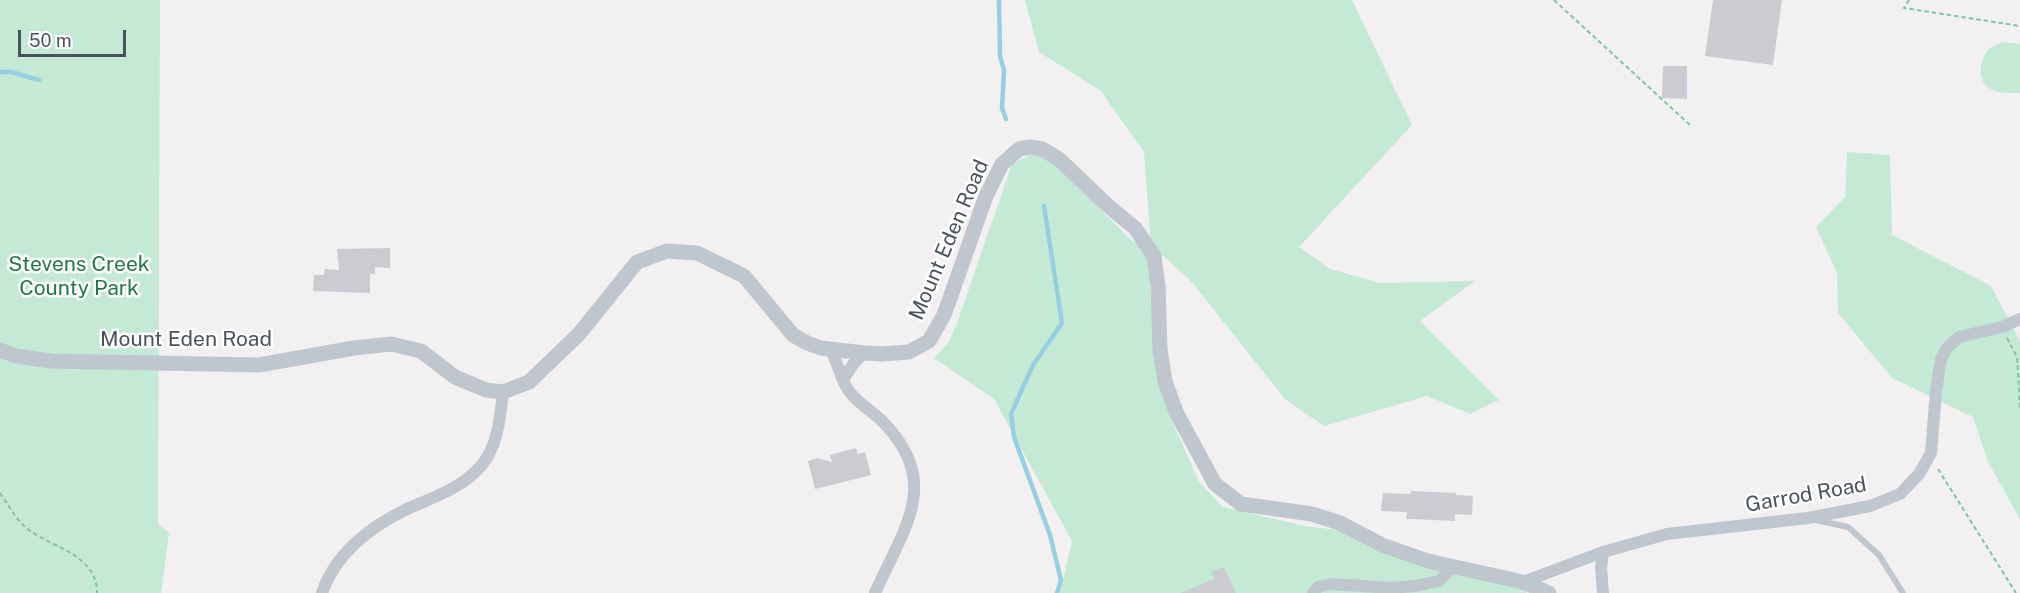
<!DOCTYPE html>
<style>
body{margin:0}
#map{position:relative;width:2020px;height:593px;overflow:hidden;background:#f2f0f0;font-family:"Public Sans",sans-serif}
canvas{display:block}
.scale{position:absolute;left:18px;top:30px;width:108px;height:27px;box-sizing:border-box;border:3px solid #4a525b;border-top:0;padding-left:8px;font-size:18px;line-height:21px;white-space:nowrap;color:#4a525b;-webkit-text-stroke:4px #fff;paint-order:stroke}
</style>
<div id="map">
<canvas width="2020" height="593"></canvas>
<div class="scale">50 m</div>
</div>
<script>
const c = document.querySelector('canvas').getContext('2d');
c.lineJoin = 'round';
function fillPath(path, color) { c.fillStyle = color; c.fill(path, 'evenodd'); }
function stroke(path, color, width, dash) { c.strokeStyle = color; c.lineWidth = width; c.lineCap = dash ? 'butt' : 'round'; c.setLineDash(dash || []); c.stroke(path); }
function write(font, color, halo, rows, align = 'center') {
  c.font = font + ' "Public Sans",sans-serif'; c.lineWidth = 5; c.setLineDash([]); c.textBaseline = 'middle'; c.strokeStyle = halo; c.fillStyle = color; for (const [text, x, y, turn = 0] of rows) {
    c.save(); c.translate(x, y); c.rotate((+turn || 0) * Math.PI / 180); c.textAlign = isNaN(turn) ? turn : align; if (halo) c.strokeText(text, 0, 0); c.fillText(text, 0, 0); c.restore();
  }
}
fillPath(new Path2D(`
 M 0,0 L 160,0 L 158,524 L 169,533 L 161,593 L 0,593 Z
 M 1025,0 L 1352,0 L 1412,125 L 1299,247 L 1330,269 L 1380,283 L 1475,281 L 1420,321 L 1499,400 L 1470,414 L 1427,396 L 1324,426 L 1285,399 L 1191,281 L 1151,245 L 1144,152 L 1101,91 L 1039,52 Z
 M 2003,42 L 2020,44 L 2020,93 C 2011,93 2000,94 1991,89 C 1976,82 1979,58 1990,48 C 1994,45 1999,44 2003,42 Z
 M 1847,152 L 1890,155 L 1892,235 L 1991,286 L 2020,341 L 2020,519 L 1988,462 L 1973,417 L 1892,378 L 1838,313 L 1837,273 L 1816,227 L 1845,197 Z
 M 1032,154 L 1051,160 L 1131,240 L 1151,249 L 1150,288 L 1153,343 L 1169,414 L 1199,482 L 1223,507 L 1305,526 L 1338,530 L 1519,586 L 1527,593 L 1060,593 L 1072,541 L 994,399 L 934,358 L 949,342 L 957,323 L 1012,164 Z`), '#c4ead5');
stroke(new Path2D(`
 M 999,0 L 1000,56 L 1004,70 L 1002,108 L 1006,119
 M 0,72 L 11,72 L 39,80
 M 1044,206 L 1062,323 L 1033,365 L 1011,414 L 1014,437 L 1050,535 L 1061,580 L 1057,593`), '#96cfe2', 4.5);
fillPath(new Path2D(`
 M 1713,0 L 1782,0 L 1773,65 L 1705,56 Z
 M 1663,66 L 1687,66 L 1687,99 L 1662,98 Z
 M 390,248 L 390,268 L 375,267 L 375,274 L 370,274 L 370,293 L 313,291 L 314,275 L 324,275 L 325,269 L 339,270 L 337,249 Z
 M 856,448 L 858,454 L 865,452 L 871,475 L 815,489 L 808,461 L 817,458 L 832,462 L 830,455 Z
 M 1411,491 L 1456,493 L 1456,495 L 1473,496 L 1472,515 L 1455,514 L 1455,521 L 1410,519 L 1406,519 L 1407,512 L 1381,511 L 1383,493 L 1411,494 Z
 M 1224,567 L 1236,593 L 1180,593 L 1214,579 L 1211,571 Z`), '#cbccd2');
stroke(new Path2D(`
 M 1554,0 L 1690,125
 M 1909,0 L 1904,8 L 2020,26
 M 2007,338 L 2017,357 L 2020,408
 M 1938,469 L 2016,593
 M 0,493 C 8,504 15,518 25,527 C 50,548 97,553 97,593`), '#80c4a6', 2, [4.5, 3]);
stroke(new Path2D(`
 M 1815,520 L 1848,527 L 1879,555 L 1903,593`), '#c0c6cd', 6);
stroke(new Path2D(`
 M 831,349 L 843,380
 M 864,353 L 854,363 L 843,380 C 850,399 869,408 883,422 C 943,483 903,529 875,593
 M 1523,582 L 1603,552 L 1667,534 L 1808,518 L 1870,506 L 1900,494 L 1919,474 L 1931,453 L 1936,391 L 1941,359 L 1947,348 L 1959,337 L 2002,327 L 2020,319
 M 322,593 C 335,554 370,527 405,510 C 431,498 461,489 481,466 C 498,446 500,418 503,392
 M 1313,593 L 1318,587 L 1332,584 L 1391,588 L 1415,586 L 1439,581 L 1454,566
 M 1603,593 L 1601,568 L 1603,552`), '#c0c6cd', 12);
stroke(new Path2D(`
 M 0,350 L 16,356 L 51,361 L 259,365 L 354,348 L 391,344 L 421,351 L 455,377 L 486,390 L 503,392 L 529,382 L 579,334 L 637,262 L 667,251 L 697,253 L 744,276 L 793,335 L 807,343 L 821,348 L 864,353 L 881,354 L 909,352 L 929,341 L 944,315 L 986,196 L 1002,164 L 1019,149 L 1030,147 L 1042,149 L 1059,159 L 1107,205 L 1135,228 L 1154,256 L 1158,286 L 1160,350 L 1165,381 L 1176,412 L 1215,484 L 1241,504 L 1312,514 L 1340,523 L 1382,545 L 1428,561 L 1523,582 L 1549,593`), '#c0c6cd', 15);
write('21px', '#4a525b', '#fff', [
 ["Mount Eden Road",949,240,-67],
 ["Mount Eden Road",186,340],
 ["Garrod Road",1806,495,-10]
]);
write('21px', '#237550', '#fff', [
 ["Stevens Creek",79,265],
 ["County Park",79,289]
]);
</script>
